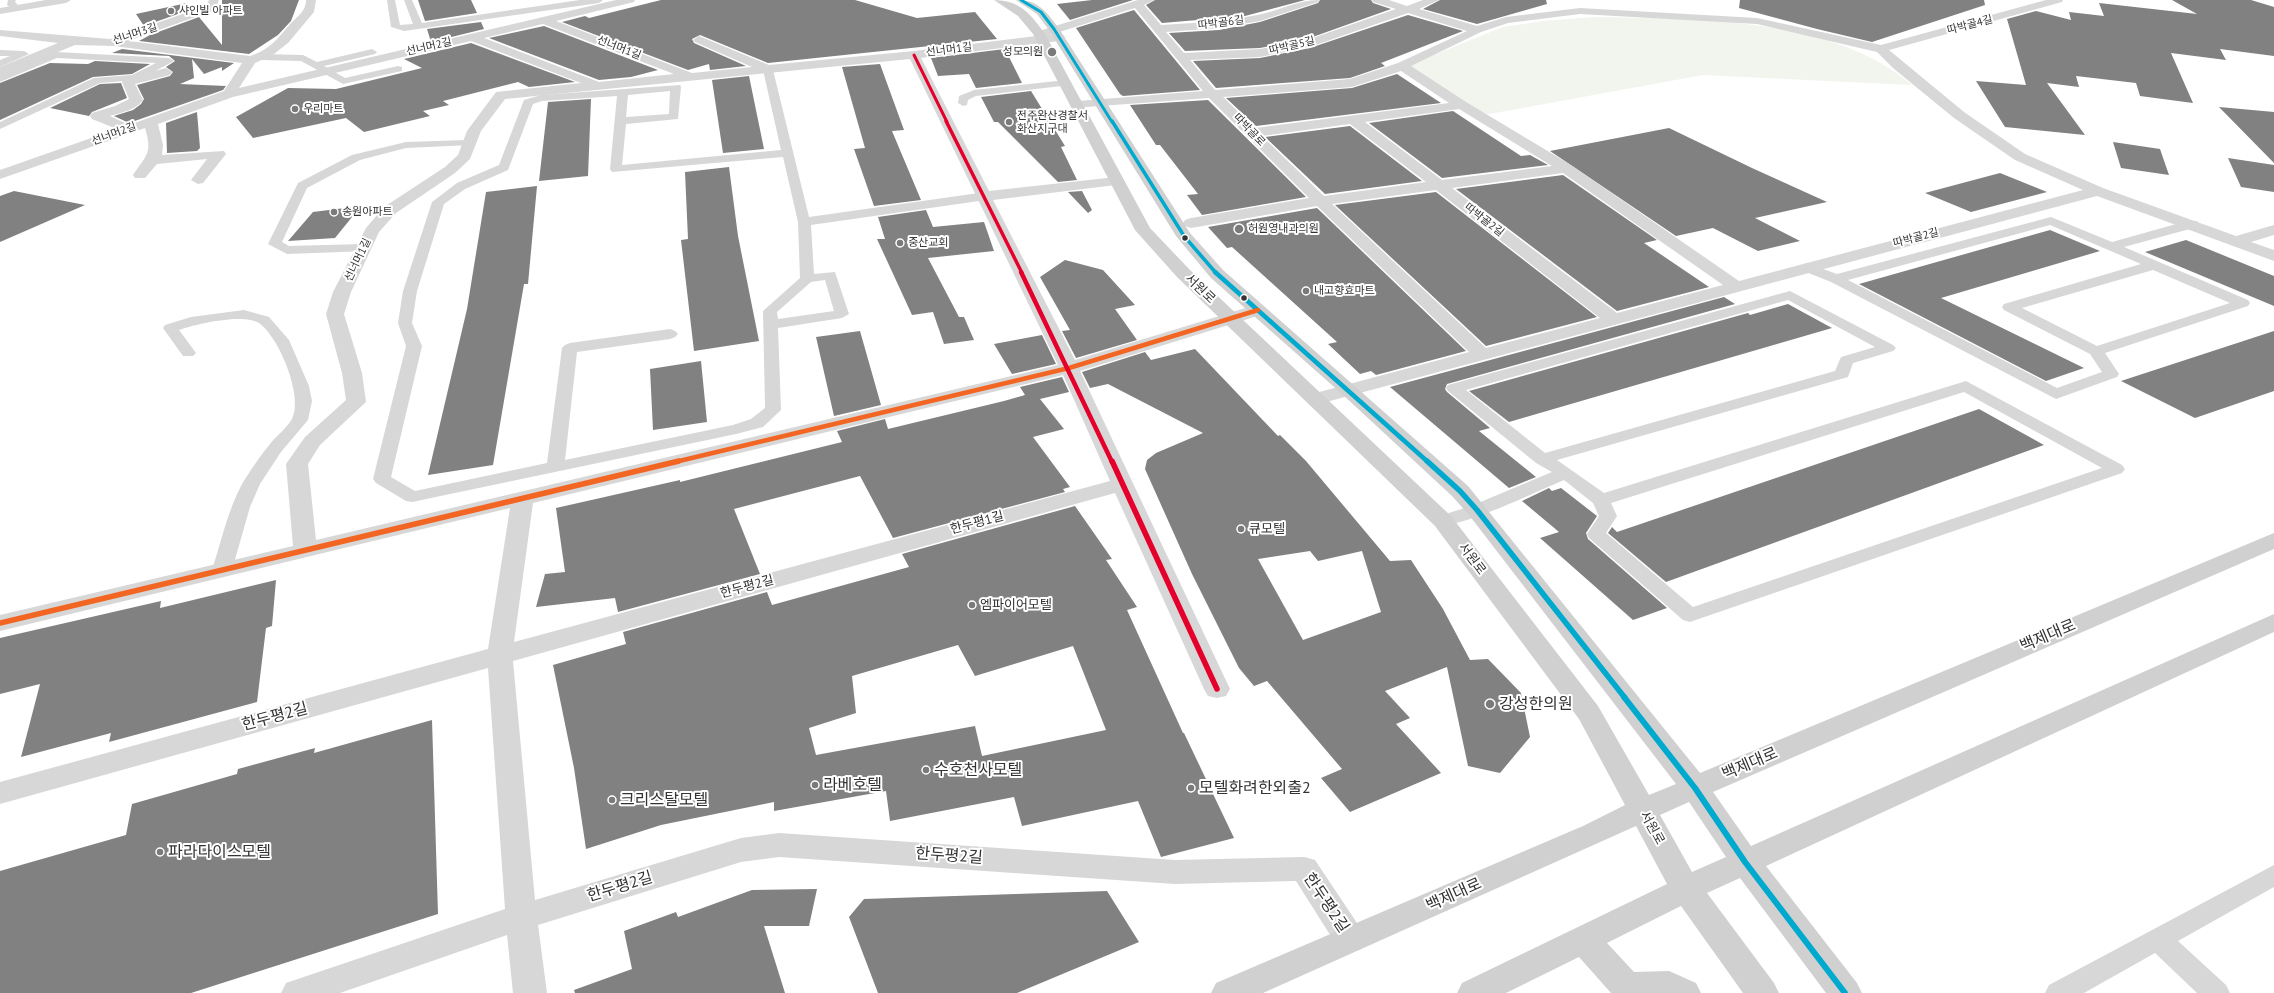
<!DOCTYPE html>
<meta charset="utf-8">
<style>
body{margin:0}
canvas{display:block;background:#fff}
</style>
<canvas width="2274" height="993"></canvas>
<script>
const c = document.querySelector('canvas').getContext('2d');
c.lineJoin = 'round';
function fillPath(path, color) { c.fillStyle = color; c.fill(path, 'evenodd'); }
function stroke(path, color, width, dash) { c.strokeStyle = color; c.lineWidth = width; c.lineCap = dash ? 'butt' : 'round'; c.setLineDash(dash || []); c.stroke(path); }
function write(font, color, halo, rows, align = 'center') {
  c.font = font + ' "PT Sans","Noto Sans KR",sans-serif'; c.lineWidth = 4; c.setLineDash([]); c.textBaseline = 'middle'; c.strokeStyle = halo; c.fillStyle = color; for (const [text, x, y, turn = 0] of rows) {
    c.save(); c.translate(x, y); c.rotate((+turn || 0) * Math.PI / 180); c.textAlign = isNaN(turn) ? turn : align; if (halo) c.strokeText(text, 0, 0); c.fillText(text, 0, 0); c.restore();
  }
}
fillPath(new Path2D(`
 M 1594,17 C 1694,19 1832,16 1912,85 L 1703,75 L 1484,115 L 1409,65 L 1503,27 L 1544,21 Z`), '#f1f5ed');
fillPath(new Path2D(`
 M 222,0 L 299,0 L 291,21 L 278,35 L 249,54 L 139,41 L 150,35 L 199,17 L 222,45 Z
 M 418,0 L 471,0 L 477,13 L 425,21 Z
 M 661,0 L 855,0 L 917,18 L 975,12 L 997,39 L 768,63 L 700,35 L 692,39 L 694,43 L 746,66 L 710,70 L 709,64 L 688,70 L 562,22 L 585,16 L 589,18 Z
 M 1092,0 L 1133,0 L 1070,20 L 1057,4 Z
 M 1155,0 L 1305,0 L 1245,16 L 1162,23 L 1146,5 Z
 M 1320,0 L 1371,0 L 1373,3 L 1391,9 L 1307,39 L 1260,48 L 1185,51 L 1169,33 L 1219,30 L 1260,22 L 1318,3 Z
 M 1440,0 L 1546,0 L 1547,4 L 1477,24 L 1423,9 Z
 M 1740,0 L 1984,0 L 1985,5 L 1872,42 L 1817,29 L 1739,8 Z
 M 2172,0 L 2251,0 L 2274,7 L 2274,56 L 2220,49 L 2226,60 L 2171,53 L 2193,103 L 2140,96 L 2136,83 L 2076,76 L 2079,87 L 2047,83 L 2085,135 L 2005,127 L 1976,81 L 2026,85 L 2007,19 L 2036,11 L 2071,20 L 2069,12 L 2104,16 L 2099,3 L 2197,14 Z
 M 187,3 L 192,9 L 144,26 L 136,14 Z
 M 1134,10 L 1200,90 L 1123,96 L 1120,94 L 1076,28 Z
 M 1408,15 L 1463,31 L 1381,63 L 1385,66 L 1350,78 L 1216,88 L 1193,61 L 1260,58 L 1310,48 Z
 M 481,22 L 484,29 L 431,42 L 427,29 Z
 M 544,26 L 658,70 L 631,77 L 599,80 L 489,38 Z
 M 471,43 L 575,82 L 529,87 L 518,82 L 443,101 L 449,105 L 423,111 L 430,116 L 364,132 L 346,118 L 253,138 L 236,117 L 288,88 L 336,89 L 422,68 L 404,59 Z
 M 122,49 L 234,63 L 222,71 L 222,67 L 204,74 L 192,59 L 194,78 L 180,84 L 226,86 L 223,90 L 129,123 L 114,116 L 133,110 L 141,104 L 144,99 L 137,85 L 170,76 L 173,72 L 166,67 L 175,61 L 169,56 L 112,53 Z
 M 1005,49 L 1022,83 L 976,88 L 969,74 L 938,76 L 931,58 Z
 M 95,61 L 150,64 L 132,74 L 93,77 L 0,120 L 0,83 L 50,63 L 88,64 Z
 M 880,64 L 904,130 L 892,131 L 921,200 L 874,206 L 854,149 L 865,148 L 842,67 Z
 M 1397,74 L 1441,103 L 1256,126 L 1226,98 L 1352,88 Z
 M 749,76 L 764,149 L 723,153 L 712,80 Z
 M 121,83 L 127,98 L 92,112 L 89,116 L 50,108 L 100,84 Z
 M 1031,91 L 1065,146 L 1061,147 L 1077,180 L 1058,182 L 998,122 L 994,122 L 981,97 Z
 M 591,99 L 588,176 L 539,181 L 548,102 Z
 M 1208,100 L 1306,197 L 1202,215 L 1187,195 L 1198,194 L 1160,145 L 1156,145 L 1130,105 Z
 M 2219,107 L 2274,112 L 2274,163 Z
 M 1453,111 L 1521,156 L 1530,155 L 1548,165 L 1442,178 L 1369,123 Z
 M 197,112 L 200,148 L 197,151 L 167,153 L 166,123 Z
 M 1350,126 L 1422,181 L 1325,194 L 1265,137 Z
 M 1669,128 L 1752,168 L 1827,202 L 1755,218 L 1800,241 L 1758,251 L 1713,228 L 1676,236 L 1550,151 Z
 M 2113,142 L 2160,149 L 2169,175 L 2121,168 Z
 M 2228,158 L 2274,165 L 2274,192 L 2241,187 Z
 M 729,167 L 738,236 L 759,341 L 694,351 L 681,240 L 688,239 L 685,172 Z
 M 2000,173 L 2047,192 L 1971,212 L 1925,193 Z
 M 1563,175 L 1657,240 L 1644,243 L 1709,287 L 1617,311 L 1456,189 Z
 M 537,186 L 528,284 L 524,284 L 493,465 L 428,475 L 467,309 L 486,192 Z
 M 14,191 L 85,205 L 0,242 L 0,196 Z
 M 1082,191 L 1092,210 L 1088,213 L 1068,192 Z
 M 1436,192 L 1597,317 L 1486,346 L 1335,205 Z
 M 361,206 L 335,238 L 288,241 L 313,212 Z
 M 1317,208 L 1466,351 L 1376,375 L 1371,371 L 1360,374 L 1328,344 L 1337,342 L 1232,247 L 1227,248 L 1208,227 Z
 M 926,210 L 933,227 L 984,222 L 994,251 L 928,258 L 959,317 L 964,317 L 974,340 L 944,344 L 933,312 L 912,315 L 877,239 L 885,239 L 878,217 Z
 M 2050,230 L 2100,251 L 1941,298 L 2084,368 L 2046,381 L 1859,284 Z
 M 2186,240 L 2274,276 L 2274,306 L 2145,252 Z
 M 1065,260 L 1103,270 L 1135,305 L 1115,309 L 1137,340 L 1076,358 L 1062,331 L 1070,330 L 1040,277 Z
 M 1724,297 L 1735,304 L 1447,384 L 1445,389 L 1447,392 L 1490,428 L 1479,431 L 1536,477 L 1509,488 L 1390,387 Z
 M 1788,304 L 1832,328 L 1509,422 L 1469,391 L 1748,313 L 1750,315 Z
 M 860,331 L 881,405 L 834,416 L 816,337 Z
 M 2274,331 L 2274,391 L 2195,418 L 2121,381 Z
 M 1042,335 L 1056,364 L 1012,374 L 994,344 Z
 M 1195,349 L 1278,436 L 1280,435 L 1306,461 L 1390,561 L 1411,560 L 1443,609 L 1470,660 L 1488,659 L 1521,693 L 1530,737 L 1500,773 L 1468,766 L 1447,667 L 1385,691 L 1410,718 L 1396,724 L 1441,773 L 1350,812 L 1321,778 L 1342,769 L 1267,681 L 1254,686 L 1239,668 L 1192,574 L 1145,469 L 1147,460 L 1156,453 L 1203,433 L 1108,384 L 1090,388 L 1082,372 L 1145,352 L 1151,360 ZM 1310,551 L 1318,561 L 1362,551 L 1381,612 L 1303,640 L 1258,559 Z
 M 701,361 L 707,422 L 653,430 L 650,369 Z
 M 1062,377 L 1069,392 L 1040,399 L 1064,429 L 1033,437 L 1070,487 L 1063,489 L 1065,492 L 893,538 L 860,476 L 734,509 L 760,574 L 618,612 L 615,598 L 536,607 L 545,574 L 565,572 L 556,508 L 680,480 L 680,482 L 842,442 L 837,431 L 885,419 L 888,429 L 1004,401 L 1025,395 L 1020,387 Z
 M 1979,409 L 2044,445 L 1666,582 L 1608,533 L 1612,527 L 1617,532 Z
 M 1549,488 L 1552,491 L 1561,488 L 1597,516 L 1586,533 L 1588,539 L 1667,608 L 1633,620 L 1540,538 L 1559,532 L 1522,501 Z
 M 1075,506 L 1112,559 L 1106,560 L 1137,607 L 1127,610 L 1183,733 L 1184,733 L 1234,838 L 1161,857 L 1138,801 L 1022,826 L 1014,797 L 890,821 L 886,791 L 774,811 L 774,802 L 661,825 L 586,849 L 574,768 L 553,665 L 626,644 L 623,632 L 767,592 L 772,605 L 909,567 L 902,554 ZM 958,645 L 975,676 L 1073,646 L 1106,730 L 982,756 L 975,726 L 816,755 L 809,728 L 856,713 L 852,676 Z
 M 276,580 L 272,626 L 266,628 L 257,702 L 109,742 L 111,733 L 21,757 L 40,684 L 0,694 L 0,638 L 161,601 L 160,608 Z
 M 432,720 L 438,914 L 191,993 L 0,993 L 0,871 L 126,835 L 132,804 L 237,774 L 238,769 L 315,748 L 314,753 Z
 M 817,889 L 809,926 L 764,926 L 785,993 L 575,993 L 574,990 L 632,969 L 624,931 L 676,912 L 678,917 L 752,890 Z
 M 1107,891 L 1139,942 L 1017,993 L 878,993 L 849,917 L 864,899 Z`), '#818181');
fillPath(new Path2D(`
 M 8,0 L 16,0 L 15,2 L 21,8 L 19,10 L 13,10 L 7,5 Z
 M 387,0 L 395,0 L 400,25 L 413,24 L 404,0 L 412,0 L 422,23 L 580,0 L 603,0 L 599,3 L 404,31 L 391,27 Z
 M 372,49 L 377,52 L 375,54 L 324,66 L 345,78 L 398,66 L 402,67 L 402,71 L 343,84 L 301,61 L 262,60 L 257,57 L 262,54 L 303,55 L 317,62 Z
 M 0,50 L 24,51 L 29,54 L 0,67 L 0,60 L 10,56 L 0,56 Z
 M 56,52 L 169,58 L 174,61 L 138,80 L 100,83 L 0,129 L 0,122 L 94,78 L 132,75 L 156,63 L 57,58 L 0,82 L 0,75 Z
 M 768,67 L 773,70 L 809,217 L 986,192 L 992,196 L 986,200 L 811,225 L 814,274 L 835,272 L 849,314 L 842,318 L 778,328 L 781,410 L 763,427 L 736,434 L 412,502 L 406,501 L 376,483 L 373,479 L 406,346 L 398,323 L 403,291 L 432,202 L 457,183 L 499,165 L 524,100 L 541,95 L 680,85 L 681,87 L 678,119 L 626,124 L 622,165 L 781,150 L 763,70 ZM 670,91 L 669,114 L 626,117 L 628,95 ZM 617,96 L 610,169 L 612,172 L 783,157 L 798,222 L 800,278 L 763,311 L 765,408 L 751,419 L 733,425 L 565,460 L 577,352 L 670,339 L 675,337 L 678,334 L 675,331 L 670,329 L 570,343 L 565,345 L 562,348 L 547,463 L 415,491 L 391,477 L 422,346 L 412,323 L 417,291 L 444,204 L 465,189 L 508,170 L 533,104 L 542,101 ZM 825,280 L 834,311 L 778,319 L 777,312 L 811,282 Z
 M 1066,80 L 1071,83 L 1070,85 L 976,96 L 968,100 L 967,105 L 963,106 L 958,103 L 959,96 L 974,90 Z
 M 467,140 L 473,143 L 471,145 L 406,148 L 360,160 L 307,188 L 282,242 L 289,246 L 363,244 L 370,248 L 368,251 L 287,254 L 268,244 L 298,183 L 352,155 L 406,142 Z
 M 2051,217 L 2112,242 L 2187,221 L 2197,221 L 2199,224 L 2197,227 L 2124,247 L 2248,300 L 2250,303 L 2248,306 L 2105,353 L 2119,374 L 2117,377 L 2056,399 L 1831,282 L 1801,270 L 1799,267 L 1806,263 L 1837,274 ZM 2050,225 L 2141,264 L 2004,304 L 2002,307 L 2004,310 L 2090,354 L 2102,372 L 2057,388 L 1848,280 ZM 2153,270 L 2230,303 L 2097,346 L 2022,308 Z
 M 1790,291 L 1893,345 L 1896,348 L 1893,351 L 1853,363 L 1848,377 L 1557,460 L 1604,493 L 1966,381 L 2122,465 L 2125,469 L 2122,473 L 1690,622 L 1683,620 L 1589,538 L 1587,534 L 1599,516 L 1593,503 L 1564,480 C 1540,490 1458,530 1436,525 L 1434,521 L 1436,517 L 1471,506 L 1552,472 L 1536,463 L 1448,391 L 1446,388 L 1448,385 ZM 1788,300 L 1875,347 L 1841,357 L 1835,371 L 1545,453 L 1466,390 ZM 1964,392 L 2102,468 L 1693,607 L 1606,533 L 1617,516 L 1611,503 Z
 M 244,310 L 269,317 L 289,340 L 309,386 L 312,401 L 308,420 L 281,452 L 260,484 L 250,507 L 232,570 L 229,574 L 222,576 L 215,574 L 212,570 C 221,542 228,510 242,484 C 250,471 260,456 270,444 C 276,436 287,428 292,419 C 304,397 279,337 259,323 C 243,313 196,324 179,330 L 196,353 L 193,356 L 183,356 L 163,328 L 165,325 L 191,317 Z
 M 2274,865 L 2274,887 L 2178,941 L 2226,985 L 2230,993 L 2197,993 L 2155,953 L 2084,993 L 2045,993 L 2049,985 Z`), '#d7d7d7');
fillPath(new Path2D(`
 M 46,0 L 71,0 L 66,3 L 0,14 L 0,8 Z
 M 209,0 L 219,0 L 215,10 L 128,41 L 250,56 C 271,49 277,39 291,23 C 298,16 306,11 306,0 L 316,0 L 314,12 L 288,43 L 274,54 L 255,63 L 239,88 L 616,0 L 635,0 L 634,2 L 556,21 L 692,73 L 752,67 L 695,42 L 693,40 L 699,36 L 769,65 L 914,51 L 1036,36 L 1034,34 L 1036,32 L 1138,0 L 1154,0 L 1144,5 L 1161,25 C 1193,23 1225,22 1257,15 C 1279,11 1297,0 1319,0 L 1318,2 L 1260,21 L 1219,28 L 1166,32 L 1184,53 L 1260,49 L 1307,40 L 1396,9 L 1373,2 L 1372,0 L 1389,0 L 1407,6 L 1423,0 L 1439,0 L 1419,9 L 1477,26 L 1506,17 L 1580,8 L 1757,18 L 1881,45 L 2046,0 L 2063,0 L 2062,2 L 1889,50 L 1964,112 L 2025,154 L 2103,188 L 2236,236 L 2274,225 L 2274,235 L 2251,242 L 2274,250 L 2274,261 L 2097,196 L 1315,405 L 1308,403 L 1305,399 L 1308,395 L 1469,352 L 1317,206 L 1191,228 L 1185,226 L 1183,223 L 1185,220 L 1191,218 L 1309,198 L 1209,98 L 1073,108 L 1071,105 L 1073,102 L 1078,101 L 1203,91 L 1135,8 L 1050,35 L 1063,35 L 1065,37 L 1059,41 L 921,58 L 989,191 L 1116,177 L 1123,181 L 1116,185 L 993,200 L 1075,360 L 1252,306 L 1264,306 L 1267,310 L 1264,314 L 1080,371 L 1230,689 L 1226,696 L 1217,698 L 1208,696 L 1204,689 L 1115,493 L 513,661 L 535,900 L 741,838 L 779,833 L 1175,860 L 1304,857 L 1315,860 L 1361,929 L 1366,939 L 1361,949 L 1350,953 L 1339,949 L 1296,881 L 1175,884 L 779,857 L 741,862 L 538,925 L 547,993 L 513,993 L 507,935 L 340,993 L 281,993 L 286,983 L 505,909 L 488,668 L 0,804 L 0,782 L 488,649 L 510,508 L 0,631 L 0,615 L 293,546 L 286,464 L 305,437 L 346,400 L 342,373 L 326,314 L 333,292 L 366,228 L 384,207 L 445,167 L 458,155 L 467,131 L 496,92 L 581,83 L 471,41 L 233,97 L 158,124 L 163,145 L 162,155 L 224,151 L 226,154 L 203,183 L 198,184 L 191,180 L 207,159 L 157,164 L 145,178 L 135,178 L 133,175 C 146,155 153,154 145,128 L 0,179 L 0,170 L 117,129 L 92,119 L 90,116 L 92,113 L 115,106 L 129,99 L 122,82 L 124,79 L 166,68 L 172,72 L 170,75 L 135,84 L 143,100 C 136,110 120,113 110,116 L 129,125 L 224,91 L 242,63 L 114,46 L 75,45 L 0,76 L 0,67 L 58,43 L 0,36 L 0,30 L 110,39 L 206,6 ZM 1408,13 L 1467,31 L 1398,63 L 1350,79 L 1215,90 L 1190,60 L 1260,57 L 1310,47 ZM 1580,14 L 1757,24 L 1877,52 L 1893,68 L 1954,118 L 2015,160 L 2083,190 L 1739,281 L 1571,165 L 1466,102 L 1411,66 L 1481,32 L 1508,23 ZM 543,24 L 674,74 L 599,82 L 484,38 ZM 910,59 L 1058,365 L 316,540 L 308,464 L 320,445 L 366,402 L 362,373 L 344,314 L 351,292 L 379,232 L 396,213 L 455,173 L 470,159 L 481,131 L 505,99 ZM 1401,71 L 1449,103 L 1255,128 L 1223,97 L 1352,87 ZM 1459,109 L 1552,166 L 1442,180 L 1365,122 ZM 1350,124 L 1426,182 L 1324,196 L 1262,136 ZM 1563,173 L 1723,285 L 1617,313 L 1452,188 ZM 1436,190 L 1600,318 L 1486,348 L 1332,204 ZM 1063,375 L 1110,481 L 514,642 L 533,503 Z`), '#d7d7d7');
fillPath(new Path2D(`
 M 994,0 C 1019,0 1031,14 1045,34 L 1150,228 L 1189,269 L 1451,516 L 1598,706 L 1649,795 L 1676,784 L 1469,515 L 1452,496 L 1342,394 L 1211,278 L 1176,236 L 1049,30 L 1037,14 L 1016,0 C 1038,0 1045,10 1058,27 L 1190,233 L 1223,270 L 1468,486 L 1700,773 L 2274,533 L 2274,549 L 1713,792 L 1751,846 L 2274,614 L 2274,632 L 1766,866 L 1857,983 L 1862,993 L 1826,993 L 1740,878 L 1707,893 L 1774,983 L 1779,993 L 1743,993 L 1681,906 L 1607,943 L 1634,972 L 1669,971 L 1696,983 L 1701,993 L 1611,993 L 1579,957 L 1506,993 L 1457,993 L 1462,983 L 1667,884 L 1636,826 L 1263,993 L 1211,993 L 1216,983 L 1583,826 L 1625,805 L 1579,719 L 1435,526 L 1177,277 L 1135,230 L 1033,34 L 1018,16 ZM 1689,802 L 1726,857 L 1692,872 L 1660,815 Z`), '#d0d0d0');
stroke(new Path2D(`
 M 1021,0 L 1041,12 L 1054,29 L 1112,122`), '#00a9ce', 3);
stroke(new Path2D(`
 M 1112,121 L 1184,236 L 1216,273`), '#00a9ce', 3.5);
stroke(new Path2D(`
 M 1215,272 L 1428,462`), '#00a9ce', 4.5);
stroke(new Path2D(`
 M 1427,461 L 1460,491 L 1477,510 L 1625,698`), '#00a9ce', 5.5);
stroke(new Path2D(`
 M 1624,697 L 1695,788 L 1745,862 L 1845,993`), '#00a9ce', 6);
stroke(new Path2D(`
 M 675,462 L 1069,368 L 1258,310`), '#f26522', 4.5);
stroke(new Path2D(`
 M 0,623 L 679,461`), '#f26522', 5.5);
stroke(new Path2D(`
 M 914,55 L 947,122`), '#e4002b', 3);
stroke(new Path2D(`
 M 946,121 L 1022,273`), '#e4002b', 3.5);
stroke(new Path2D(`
 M 1021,272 L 1112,462`), '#e4002b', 4.5);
stroke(new Path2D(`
 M 1112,461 L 1217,689`), '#e4002b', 5.5);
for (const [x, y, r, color] of [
 [171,11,4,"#7a7a7a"],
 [1052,52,5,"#7a7a7a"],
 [295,109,4,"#7a7a7a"],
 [1009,122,4,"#7a7a7a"],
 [334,212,4,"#7a7a7a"],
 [1239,229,5,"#7a7a7a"],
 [1185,238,3.5,"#333"],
 [900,243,4,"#7a7a7a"],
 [1306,291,4,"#7a7a7a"],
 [1244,298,3.5,"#333"],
 [1241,529,4,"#7a7a7a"],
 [972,605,4,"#7a7a7a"],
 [1490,704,5,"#7a7a7a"],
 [926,770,4,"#7a7a7a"],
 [815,785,4,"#7a7a7a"],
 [1191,788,4,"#7a7a7a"],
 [612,800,4,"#7a7a7a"],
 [160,852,4,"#7a7a7a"]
]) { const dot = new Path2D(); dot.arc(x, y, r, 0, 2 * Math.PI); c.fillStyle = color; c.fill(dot); stroke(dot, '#fff', 1.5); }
write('11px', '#333', '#fff', [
 ["샤인빌 아파트",179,11],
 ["성모의원",1043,52,"right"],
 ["우리마트",303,109],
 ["전주완산경찰서",1017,116],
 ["화산지구대",1017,129],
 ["송원아파트",342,212],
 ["허원영내과의원",1248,229],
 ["중산교회",908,243],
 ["내고향효마트",1314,291]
], 'left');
write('11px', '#333', '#fff', [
 ["따박골6길",1221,23,-7],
 ["따박골4길",1970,25,-15],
 ["선너머3길",135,34,-18],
 ["따박골5길",1292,46,-13],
 ["선너머2길",429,47,-13],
 ["선너머1길",619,48,21],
 ["선너머1길",949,50,-7],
 ["따박골로",1249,130,46],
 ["선너머2길",114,134,-20],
 ["따박골2길",1484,220,38],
 ["따박골2길",1916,238,-15],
 ["선너머1길",358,260,-64]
]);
write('13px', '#333', '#fff', [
 ["서원로",1200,289,44],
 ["한두평1길",977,523,-15],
 ["서원로",1472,559,53],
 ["한두평2길",747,587,-15],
 ["서원로",1652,828,61]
]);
write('13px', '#333', '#fff', [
 ["큐모텔",1249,529],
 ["엠파이어모텔",980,605]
], 'left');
write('16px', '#333', '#fff', [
 ["백제대로",2048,636,-23],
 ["한두평2길",275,717,-15],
 ["백제대로",1750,764,-23],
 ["한두평2길",949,856,4],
 ["한두평2길",620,887,-17],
 ["백제대로",1454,895,-24],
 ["한두평2길",1326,903,56]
]);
write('16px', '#333', '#fff', [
 ["강성한의원",1499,704],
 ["수호천사모텔",934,770],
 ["라베호텔",823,785],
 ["모텔화려한외출2",1199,788],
 ["크리스탈모텔",620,800],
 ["파라다이스모텔",168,852]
], 'left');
</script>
